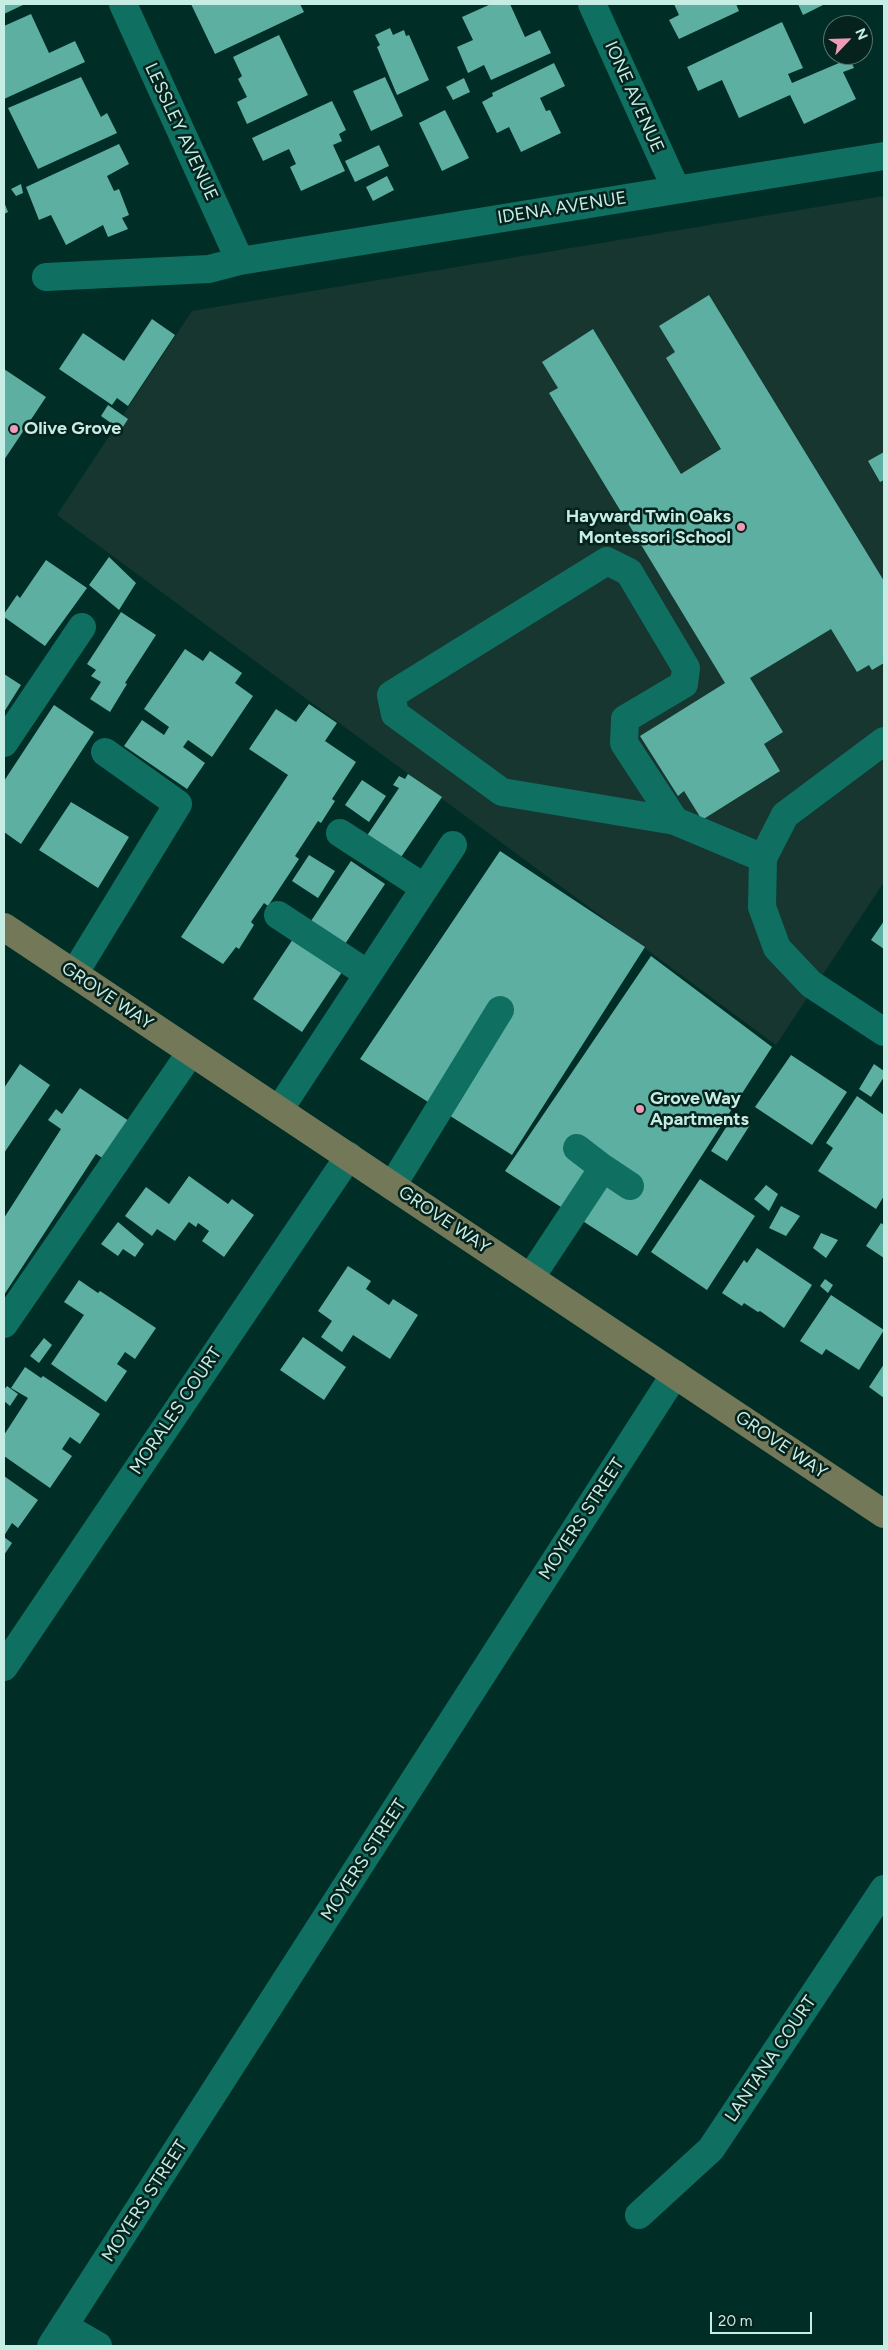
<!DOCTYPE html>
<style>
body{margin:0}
#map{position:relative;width:888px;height:2350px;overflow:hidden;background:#002e27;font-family:Figtree,sans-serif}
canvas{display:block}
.frame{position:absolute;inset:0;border:5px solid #c6ede4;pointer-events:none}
.north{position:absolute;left:823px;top:15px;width:50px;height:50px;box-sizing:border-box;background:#06221d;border:1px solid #53736d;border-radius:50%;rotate:66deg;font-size:14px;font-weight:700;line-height:20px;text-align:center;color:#c6ede4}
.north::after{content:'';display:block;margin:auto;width:18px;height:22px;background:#f09ab5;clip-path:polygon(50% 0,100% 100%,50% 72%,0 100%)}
.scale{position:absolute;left:710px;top:2312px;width:102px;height:22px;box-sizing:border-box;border:2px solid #c6ede4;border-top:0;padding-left:6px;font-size:15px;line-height:18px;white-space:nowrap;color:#c6ede4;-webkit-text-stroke:4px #06221d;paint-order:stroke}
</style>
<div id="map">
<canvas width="888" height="2350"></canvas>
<div class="frame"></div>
<div class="north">N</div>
<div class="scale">20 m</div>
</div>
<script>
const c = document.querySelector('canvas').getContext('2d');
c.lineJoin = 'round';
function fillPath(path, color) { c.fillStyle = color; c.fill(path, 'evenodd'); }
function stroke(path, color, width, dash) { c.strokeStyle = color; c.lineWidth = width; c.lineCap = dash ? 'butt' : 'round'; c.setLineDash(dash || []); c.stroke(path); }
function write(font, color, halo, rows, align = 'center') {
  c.font = font + ' Figtree,sans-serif'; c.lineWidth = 5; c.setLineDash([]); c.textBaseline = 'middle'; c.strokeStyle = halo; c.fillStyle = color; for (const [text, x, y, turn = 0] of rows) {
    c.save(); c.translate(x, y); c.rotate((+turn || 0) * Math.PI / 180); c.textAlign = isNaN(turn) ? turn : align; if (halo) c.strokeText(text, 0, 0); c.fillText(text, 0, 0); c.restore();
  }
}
fillPath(new Path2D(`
 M 884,196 L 884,882 L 776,1045 L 57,515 L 192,311 Z`), '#173630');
fillPath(new Path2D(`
 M 4,4 L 25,4 L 4,14 Z
 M 191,4 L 300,4 L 304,12 L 215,54 Z
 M 491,4 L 510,4 L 525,37 L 540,30 L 551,53 L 491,80 L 484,65 L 468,73 L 457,47 L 473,40 L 462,17 Z
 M 674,4 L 736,4 L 739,11 L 679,39 L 669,20 L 679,15 Z
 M 798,4 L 825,4 L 803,15 Z
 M 31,14 L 49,53 L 75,41 L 85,62 L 4,99 L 4,26 Z
 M 782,22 L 803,68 L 788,74 L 792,83 L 839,63 L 836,55 L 848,55 L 854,68 L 843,72 L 856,99 L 804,124 L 790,95 L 739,118 L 722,80 L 698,91 L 687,67 Z
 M 390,28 L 393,35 L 404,30 L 406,36 L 409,35 L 429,80 L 397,95 L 377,47 L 380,45 L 375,35 Z
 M 279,35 L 308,95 L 247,124 L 237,102 L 247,97 L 238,79 L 242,76 L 233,57 Z
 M 554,63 L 565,86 L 540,98 L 546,111 L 550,110 L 561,133 L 521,152 L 509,127 L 497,133 L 482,102 L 493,96 L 492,93 Z
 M 81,77 L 101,117 L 107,113 L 117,133 L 38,169 L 8,108 Z
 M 385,77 L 403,116 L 371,131 L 353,91 Z
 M 464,78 L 470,92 L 453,100 L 446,87 Z
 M 332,101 L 346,130 L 339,134 L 342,141 L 333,145 L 345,171 L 301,191 L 290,167 L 296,164 L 289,149 L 263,161 L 252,138 Z
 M 445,110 L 469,158 L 442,171 L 419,123 Z
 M 119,144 L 129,164 L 107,176 L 114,191 L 119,189 L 129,215 L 122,218 L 128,229 L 108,237 L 103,225 L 66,245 L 51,215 L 39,220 L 26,187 Z
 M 379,145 L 389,166 L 355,182 L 345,161 Z
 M 387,176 L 394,190 L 373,201 L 366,187 Z
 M 21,184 L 23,193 L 16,196 L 11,189 Z
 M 4,202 L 8,212 L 4,214 Z
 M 709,295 L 884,581 L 884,663 L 872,670 L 869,665 L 857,672 L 831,629 L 750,678 L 783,732 L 764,744 L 780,771 L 702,820 L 684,791 L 678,796 L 640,736 L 725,683 L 549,393 L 558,388 L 542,362 L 593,329 L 681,474 L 721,449 L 666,358 L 675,352 L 659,326 Z
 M 152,319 L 175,335 L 128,406 L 117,398 L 112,405 L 59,369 L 83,333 L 124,361 Z
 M 4,369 L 46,397 L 4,460 Z
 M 108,405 L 128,419 L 121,430 L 101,416 Z
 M 884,452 L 884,480 L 880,482 L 868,461 Z
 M 109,557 L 136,583 L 119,610 L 89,585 Z
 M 46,560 L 87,588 L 45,646 L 4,617 L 4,614 L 17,595 L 20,598 Z
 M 121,612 L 156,635 L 125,683 L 127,684 L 110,712 L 90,699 L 101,682 L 91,676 L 96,670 L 87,664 Z
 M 185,649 L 203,661 L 210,651 L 242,673 L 235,683 L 253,696 L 212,757 L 188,740 L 183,747 L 205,763 L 187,789 L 124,746 L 142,720 L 164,735 L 169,727 L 144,709 Z
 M 4,674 L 21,685 L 4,712 Z
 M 309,704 L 337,723 L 325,741 L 356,762 L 332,799 L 335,801 L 321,823 L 318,821 L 295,856 L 299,859 L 268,906 L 264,903 L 251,922 L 254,925 L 239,949 L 236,947 L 223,964 L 181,937 L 288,775 L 249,749 L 276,709 L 296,722 Z
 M 54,705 L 94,732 L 21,844 L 4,832 L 4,781 Z
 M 408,774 L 442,797 L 397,863 L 364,840 L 399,788 L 393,785 L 399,776 L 405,779 Z
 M 362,780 L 386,796 L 369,822 L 345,805 Z
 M 71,802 L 129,837 L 98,888 L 39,850 Z
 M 500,851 L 645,947 L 512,1155 L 360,1059 Z
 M 309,855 L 335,871 L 318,898 L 292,881 Z
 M 351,861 L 385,884 L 341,950 L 307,927 Z
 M 884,921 L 884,949 L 871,940 Z
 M 293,939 L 342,972 L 302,1032 L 253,999 Z
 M 651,956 L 772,1047 L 637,1256 L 505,1171 Z
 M 791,1055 L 847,1092 L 812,1145 L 755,1107 Z
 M 20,1064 L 50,1085 L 4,1153 L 4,1088 Z
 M 874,1064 L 884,1071 L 884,1077 L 871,1097 L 859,1089 Z
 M 80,1088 L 129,1121 L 104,1159 L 96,1154 L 4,1295 L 4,1218 L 61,1129 L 48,1120 L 56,1109 L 62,1114 Z
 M 857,1096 L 884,1115 L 884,1196 L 876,1209 L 818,1171 L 833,1148 L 826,1143 Z
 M 734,1115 L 750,1125 L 727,1161 L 711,1151 Z
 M 189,1176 L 228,1204 L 232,1199 L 254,1215 L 224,1257 L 202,1241 L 209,1231 L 198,1223 L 196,1227 L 189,1222 L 175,1241 L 157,1229 L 152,1236 L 125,1216 L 146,1187 L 169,1204 Z
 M 700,1179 L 755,1216 L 707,1290 L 651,1252 Z
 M 766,1185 L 778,1194 L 769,1211 L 754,1199 Z
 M 781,1206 L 800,1216 L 786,1236 L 769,1228 Z
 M 118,1222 L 144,1244 L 135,1257 L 123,1249 L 118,1256 L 101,1244 Z
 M 881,1223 L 884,1225 L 884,1258 L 866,1246 Z
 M 821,1233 L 838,1240 L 826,1258 L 813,1248 Z
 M 757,1248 L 812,1285 L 784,1328 L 760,1311 L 758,1312 L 744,1303 L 742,1306 L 722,1293 L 744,1260 L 747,1263 Z
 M 348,1266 L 371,1281 L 366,1289 L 389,1305 L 393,1299 L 418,1315 L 390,1359 L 353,1335 L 342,1352 L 321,1337 L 332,1321 L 318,1311 Z
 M 825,1279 L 833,1285 L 828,1293 L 820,1286 Z
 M 79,1280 L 98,1293 L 100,1291 L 156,1328 L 135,1359 L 125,1352 L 117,1364 L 127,1371 L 106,1402 L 51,1364 L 84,1315 L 64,1302 Z
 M 831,1295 L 884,1330 L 859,1370 L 826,1349 L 822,1355 L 800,1341 Z
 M 303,1337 L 346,1367 L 324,1400 L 280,1370 Z
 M 44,1338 L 52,1345 L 39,1363 L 30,1356 Z
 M 884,1364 L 884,1398 L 869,1387 Z
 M 25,1367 L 41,1378 L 43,1376 L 100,1414 L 80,1444 L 70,1437 L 62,1449 L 72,1456 L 50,1488 L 4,1456 L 4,1435 L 28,1398 L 11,1388 Z
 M 7,1386 L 18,1394 L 10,1406 L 4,1401 L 4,1390 Z
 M 4,1476 L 38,1500 L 18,1528 L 12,1523 L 4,1536 Z
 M 4,1537 L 12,1543 L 4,1555 Z`), '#5db0a1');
stroke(new Path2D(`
 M 123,4 L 240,261
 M 592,4 L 676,189
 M 46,277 L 209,269 L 240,261 L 884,156
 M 884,741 L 785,815 L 763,858 L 762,907 L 777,948 L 811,984 L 884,1032
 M 4,743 L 82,627
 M 675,821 L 624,743 L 625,719 L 684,684 L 686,668 L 629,572 L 607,561 L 391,695 L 395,714 L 502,792 L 675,821 L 763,858
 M 340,833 L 425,888
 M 278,915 L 368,974
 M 74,974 L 178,804 L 105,752
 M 279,1110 L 453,845
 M 603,1168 L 630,1186
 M 392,1186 L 500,1010
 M 531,1277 L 603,1168 L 577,1148
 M 4,1324 L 191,1052
 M 4,1667 L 349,1156
 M 639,2215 L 711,2149 L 884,1889
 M 65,2327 L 98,2346
 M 51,2346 L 675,1374`), '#0f7062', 28);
stroke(new Path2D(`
 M 4,927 L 884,1514`), '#737958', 28);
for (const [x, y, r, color] of [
 [14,429,5,"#f09ab5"],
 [741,527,5,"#f09ab5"],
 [640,1109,5,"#f09ab5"]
]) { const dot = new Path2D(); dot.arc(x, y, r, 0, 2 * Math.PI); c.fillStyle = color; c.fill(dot); stroke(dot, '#06221d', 2); }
write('18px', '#c6ede4', '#06221d', [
 ["IONE AVENUE",634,97,66],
 ["LESSLEY AVENUE",181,132,65],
 ["IDENA AVENUE",562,208,-9],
 ["GROVE WAY",107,996,34],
 ["GROVE WAY",444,1220,34],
 ["MORALES COURT",176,1411,-56],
 ["GROVE WAY",781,1445,34],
 ["MOYERS STREET",582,1519,-57],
 ["MOYERS STREET",364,1860,-57],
 ["LANTANA COURT",771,2059,-56],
 ["MOYERS STREET",145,2201,-57]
]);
write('bold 18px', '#c6ede4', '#06221d', [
 ["Olive Grove",24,429],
 ["Hayward Twin Oaks",731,517,"right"],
 ["Montessori School",731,538,"right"],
 ["Grove Way",650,1099],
 ["Apartments",650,1120]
], 'left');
</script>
